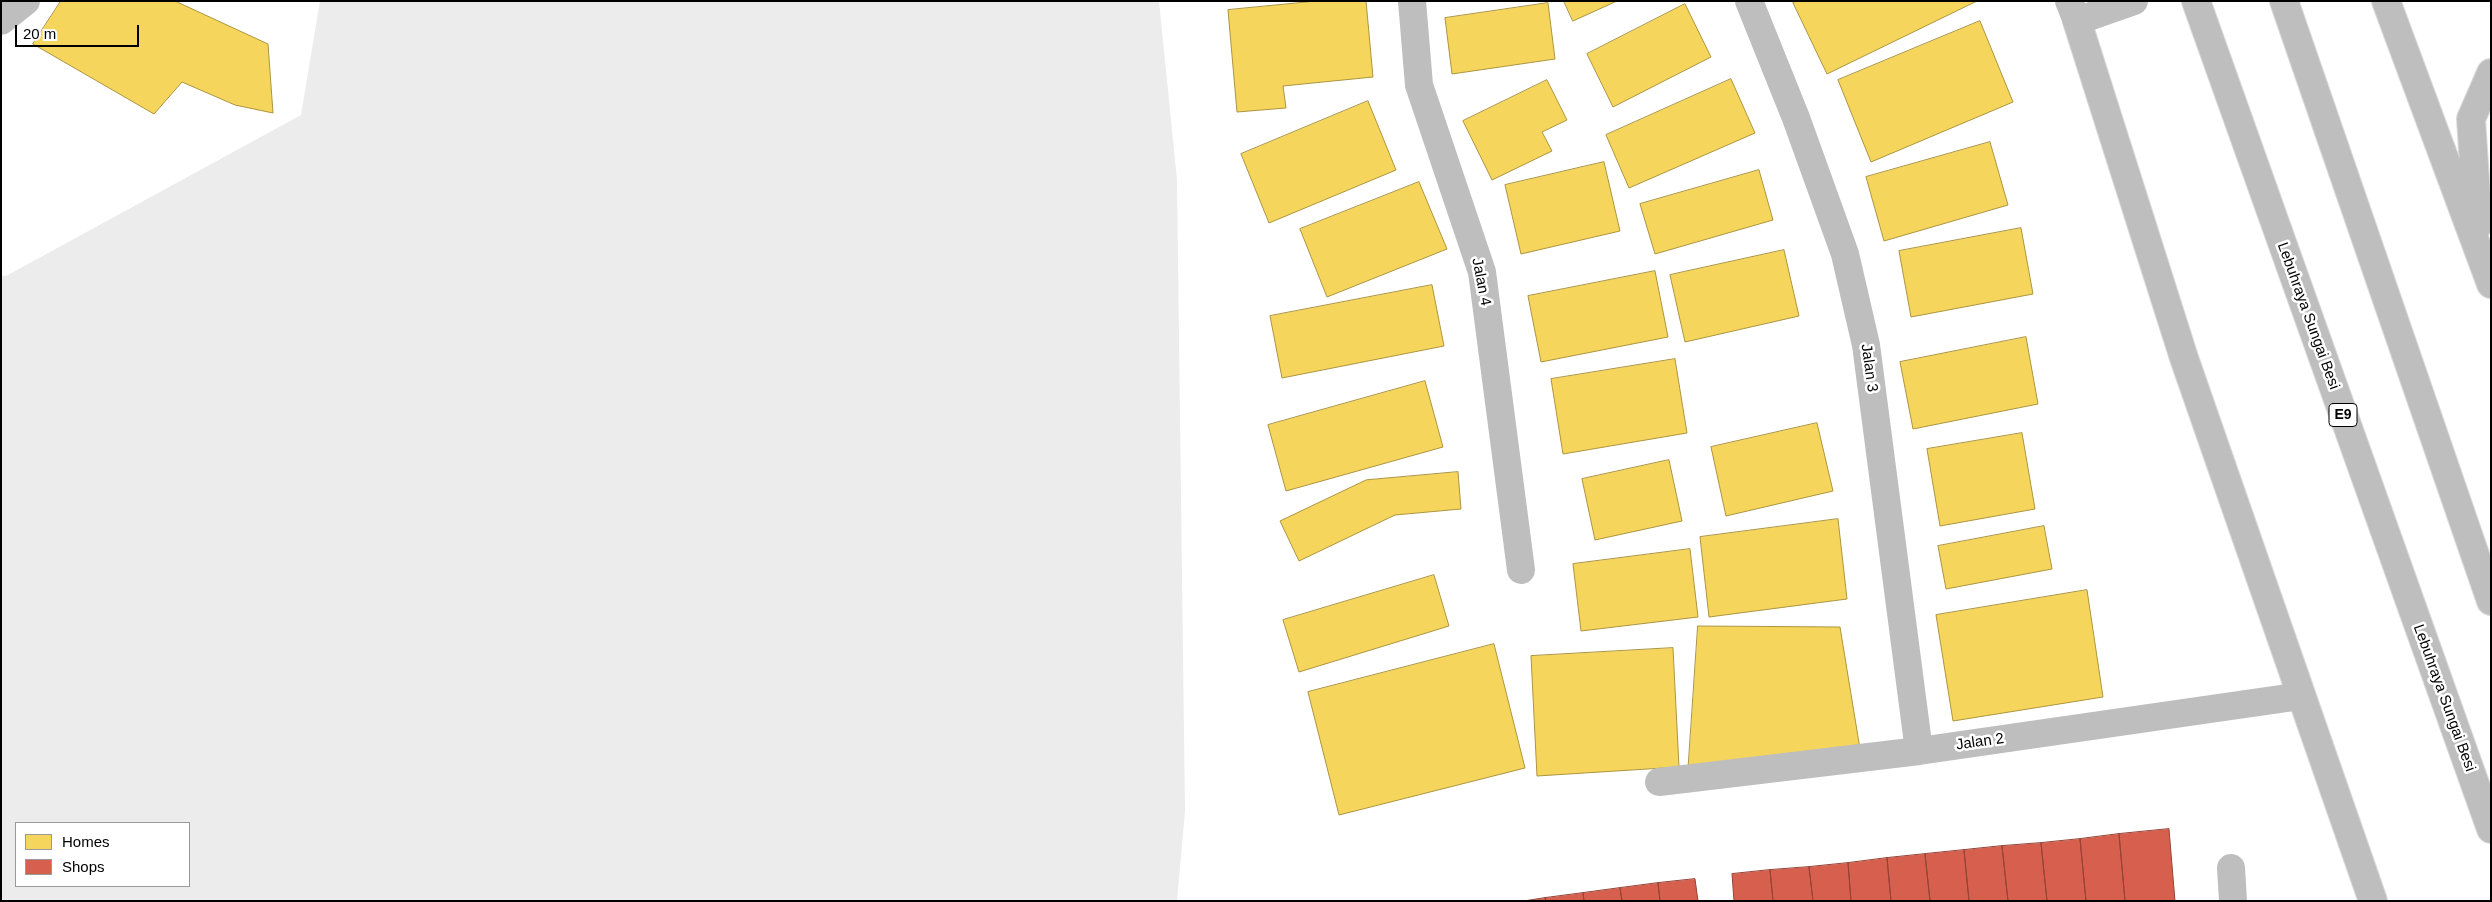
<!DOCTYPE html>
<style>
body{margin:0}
#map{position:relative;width:2492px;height:902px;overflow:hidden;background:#fff;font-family:Helvetica,sans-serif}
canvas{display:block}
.frame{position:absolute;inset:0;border:2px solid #000;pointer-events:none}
.legend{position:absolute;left:15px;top:822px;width:175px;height:65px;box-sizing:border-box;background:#fff;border:1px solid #999;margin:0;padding:6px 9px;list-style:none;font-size:15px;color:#000}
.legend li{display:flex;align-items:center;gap:10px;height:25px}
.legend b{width:25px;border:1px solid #999}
.scale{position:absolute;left:15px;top:25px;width:124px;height:22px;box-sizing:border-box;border:2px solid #000;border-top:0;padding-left:6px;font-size:15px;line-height:18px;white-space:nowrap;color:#000;-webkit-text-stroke:4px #fff;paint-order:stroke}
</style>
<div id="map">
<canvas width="2492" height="902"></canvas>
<div class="frame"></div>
<ul class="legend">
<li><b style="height:14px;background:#f6d55c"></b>Homes</li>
<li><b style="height:14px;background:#d6604d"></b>Shops</li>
</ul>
<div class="scale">20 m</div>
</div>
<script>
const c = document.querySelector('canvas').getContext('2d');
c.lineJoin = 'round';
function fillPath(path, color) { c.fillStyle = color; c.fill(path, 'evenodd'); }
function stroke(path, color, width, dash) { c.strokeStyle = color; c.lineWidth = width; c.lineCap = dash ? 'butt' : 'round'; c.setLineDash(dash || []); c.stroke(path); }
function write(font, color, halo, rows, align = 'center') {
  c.font = font + ' Helvetica,sans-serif'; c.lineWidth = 5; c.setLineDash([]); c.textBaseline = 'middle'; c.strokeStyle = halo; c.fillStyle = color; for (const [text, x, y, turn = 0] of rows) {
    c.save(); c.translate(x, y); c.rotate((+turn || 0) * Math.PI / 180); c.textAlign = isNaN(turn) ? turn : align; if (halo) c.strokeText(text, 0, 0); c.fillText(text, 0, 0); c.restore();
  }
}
fillPath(new Path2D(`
 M 320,1 L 1159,1 L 1177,180 L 1185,811 L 1177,901 L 1,901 L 1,276 L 6,276 L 301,115 ZM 16,823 L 189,823 L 189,886 L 16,886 Z`), '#ececec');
const homes = new Path2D(`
 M 61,1 L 175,1 L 268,44 L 273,113 L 235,105 L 182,82 L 154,114 L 33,44 Z
 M 1317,1 L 1366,1 L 1373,77 L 1283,86 L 1286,108 L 1237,112 L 1228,10 Z
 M 1564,1 L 1617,1 L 1573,21 Z
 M 1797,1 L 1977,1 L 1827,74 L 1793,3 Z
 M 1548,3 L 1555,59 L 1452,74 L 1445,18 Z
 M 1685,4 L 1711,57 L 1613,107 L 1587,54 Z
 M 1980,21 L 2013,102 L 1871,162 L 1838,80 Z
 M 1731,79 L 1755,133 L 1629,188 L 1606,135 Z
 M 1547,80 L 1567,120 L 1542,132 L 1552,151 L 1492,180 L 1463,121 Z
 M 1368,101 L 1396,170 L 1269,223 L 1241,154 Z
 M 1990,142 L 2008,205 L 1884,241 L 1866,177 Z
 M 1604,162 L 1620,231 L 1521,254 L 1505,185 Z
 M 1759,170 L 1773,220 L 1655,254 L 1640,204 Z
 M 1419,182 L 1447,249 L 1327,297 L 1300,229 Z
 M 2021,228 L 2033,294 L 1911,317 L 1899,251 Z
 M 1784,250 L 1799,316 L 1685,342 L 1670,275 Z
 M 1655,271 L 1668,337 L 1541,362 L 1528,296 Z
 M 1432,285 L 1444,346 L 1282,378 L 1270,316 Z
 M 2026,337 L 2038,404 L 1913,429 L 1900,362 Z
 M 1675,359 L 1687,433 L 1563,454 L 1551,379 Z
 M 1425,381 L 1443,447 L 1286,491 L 1268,425 Z
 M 1817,423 L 1833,491 L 1726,516 L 1711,447 Z
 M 2022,433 L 2035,509 L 1940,526 L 1927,449 Z
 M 1669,460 L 1682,521 L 1595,540 L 1582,479 Z
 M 1458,472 L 1461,509 L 1395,515 L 1299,561 L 1280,521 L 1366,480 Z
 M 1838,519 L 1847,599 L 1709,617 L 1700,537 Z
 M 2044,526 L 2052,569 L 1946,589 L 1938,546 Z
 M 1690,549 L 1698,617 L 1581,631 L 1573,564 Z
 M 1434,575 L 1449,626 L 1299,672 L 1283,620 Z
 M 2087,590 L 2103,697 L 1953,721 L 1936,615 Z
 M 1698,626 L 1840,627 L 1860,749 L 1688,774 Z
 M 1494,644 L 1525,768 L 1339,815 L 1308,692 Z
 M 1673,648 L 1679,767 L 1537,776 L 1531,656 Z`);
fillPath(homes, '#f6d55c');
stroke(homes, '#ac9540', 1);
const shops = new Path2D(`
 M 2169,829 L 2175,901 L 2125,901 L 2119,834 Z
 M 2119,834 L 2125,901 L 2086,901 L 2080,839 Z
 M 2080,839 L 2086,901 L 2047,901 L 2041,843 Z
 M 2041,843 L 2047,901 L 2008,901 L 2002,846 Z
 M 2002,846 L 2008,901 L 1969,901 L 1964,850 Z
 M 1964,850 L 1969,901 L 1930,901 L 1925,854 Z
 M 1925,854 L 1930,901 L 1891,901 L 1887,858 Z
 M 1887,858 L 1891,901 L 1851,901 L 1848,863 Z
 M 1848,863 L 1851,901 L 1813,901 L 1809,867 Z
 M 1809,867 L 1813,901 L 1773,901 L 1770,870 Z
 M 1770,870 L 1773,901 L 1734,901 L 1732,874 Z
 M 1695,879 L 1698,901 L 1660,901 L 1658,883 Z
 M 1658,883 L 1660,901 L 1622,901 L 1620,888 Z
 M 1620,888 L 1622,901 L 1584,901 L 1583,893 Z
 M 1583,893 L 1584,901 L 1546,901 L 1545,898 Z
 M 1545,898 L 1546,901 L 1524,901 Z`);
fillPath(shops, '#d6604d');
stroke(shops, '#964336', 1);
const motorway = new Path2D(`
 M 2196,1 L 2491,829
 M 2284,1 L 2491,601
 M 2386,1 L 2491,284
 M 2077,21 L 2184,358 L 2373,901
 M 2478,225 L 2471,119 L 2491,73`);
stroke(motorway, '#dbdbdb', 30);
stroke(new Path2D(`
 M 1412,1 L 1419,85 L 1482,272 L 1521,570
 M 1749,1 L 1796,118 L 1845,254 L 1866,345 L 1919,751
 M 1,21 L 26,1
 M 1659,782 L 1919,751 L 2301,696
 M 2231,868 L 2233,901`), '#bebebe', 28);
stroke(new Path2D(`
 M 2069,1 L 2077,21 L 2134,1`), '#bebebe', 28);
stroke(motorway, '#bebebe', 28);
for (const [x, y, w] of [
 [2343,415,28]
]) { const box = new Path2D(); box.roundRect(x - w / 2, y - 11.5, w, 23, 4); c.fillStyle = '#fff'; c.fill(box); stroke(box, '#000', 1); }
write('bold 14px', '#000', null, [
 ["E9",2343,415]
]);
write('15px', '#000', '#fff', [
 ["Jalan 4",1481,282,79],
 ["Lebuhraya Sungai Besi",2308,316,70],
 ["Jalan 3",1869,368,82],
 ["Lebuhraya Sungai Besi",2444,698,70],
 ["Jalan 2",1980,742,-8]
]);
</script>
